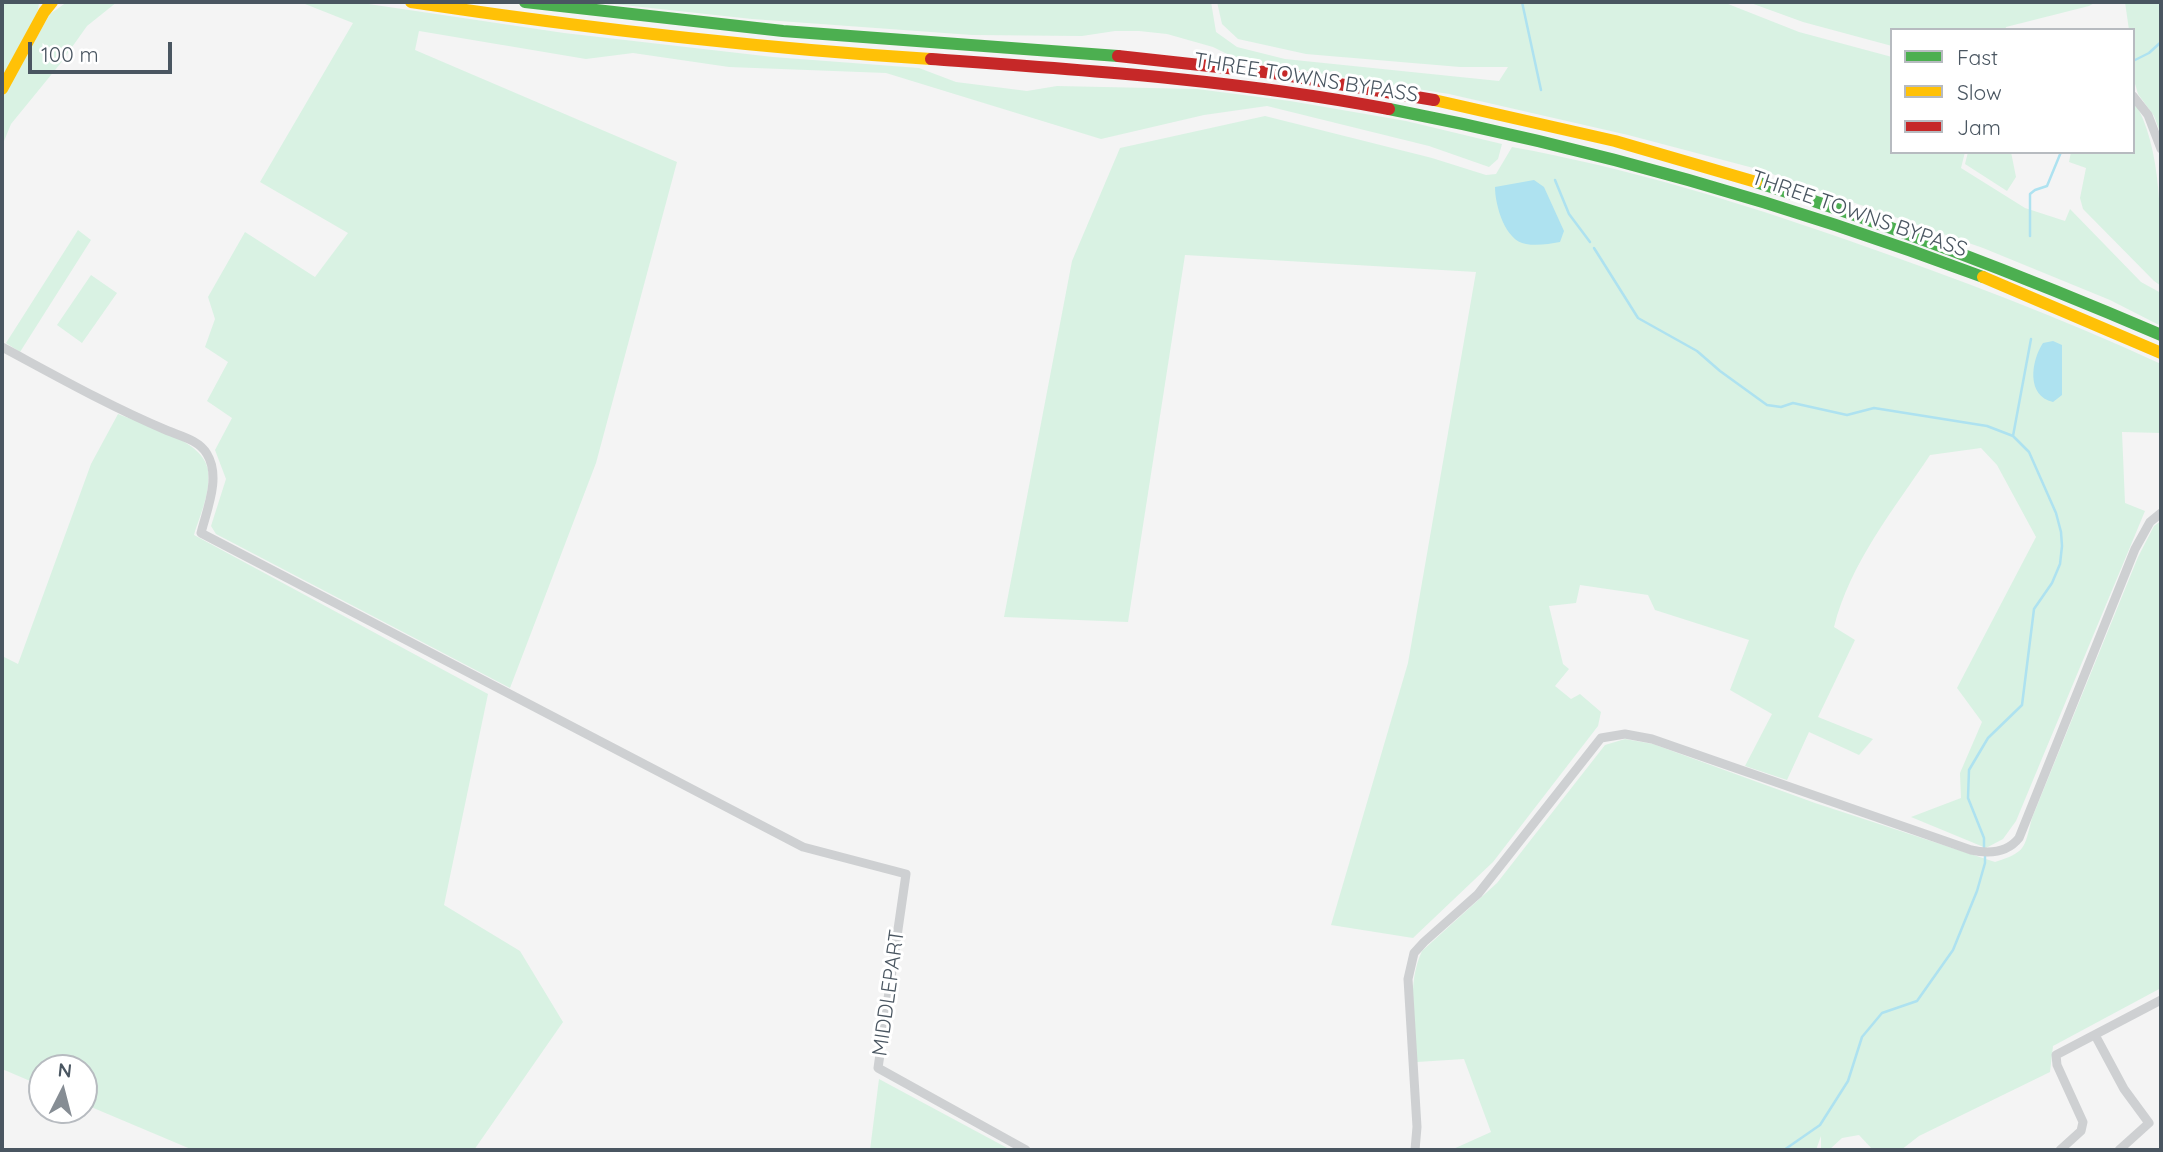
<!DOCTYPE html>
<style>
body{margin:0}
#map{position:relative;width:2163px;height:1152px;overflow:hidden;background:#f4f4f4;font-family:Quicksand,sans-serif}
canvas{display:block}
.frame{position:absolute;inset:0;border:4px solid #4a5661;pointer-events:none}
.legend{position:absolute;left:1890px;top:28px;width:245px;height:126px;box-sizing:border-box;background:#fff;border:2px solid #b7bbc0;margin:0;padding:9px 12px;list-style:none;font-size:21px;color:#4a5661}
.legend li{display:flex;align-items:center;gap:14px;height:35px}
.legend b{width:35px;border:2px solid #b7bbc0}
.north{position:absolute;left:28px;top:1054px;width:70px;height:70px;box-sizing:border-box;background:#fff;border:2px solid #b7bbc0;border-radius:50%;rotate:6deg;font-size:19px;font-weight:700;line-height:28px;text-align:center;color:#4a5661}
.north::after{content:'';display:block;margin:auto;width:24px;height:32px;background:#868d94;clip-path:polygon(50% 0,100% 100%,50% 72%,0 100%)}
.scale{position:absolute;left:28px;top:42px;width:144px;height:32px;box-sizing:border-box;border:4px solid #4a5661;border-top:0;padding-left:9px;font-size:21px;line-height:24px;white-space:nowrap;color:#4a5661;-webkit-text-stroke:5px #fff;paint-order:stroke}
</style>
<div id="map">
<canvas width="2163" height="1152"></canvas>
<div class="frame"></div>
<ul class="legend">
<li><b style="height:9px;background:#4caf50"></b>Fast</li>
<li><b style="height:9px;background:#ffc107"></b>Slow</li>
<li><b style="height:9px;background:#c62828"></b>Jam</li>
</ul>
<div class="north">N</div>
<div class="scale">100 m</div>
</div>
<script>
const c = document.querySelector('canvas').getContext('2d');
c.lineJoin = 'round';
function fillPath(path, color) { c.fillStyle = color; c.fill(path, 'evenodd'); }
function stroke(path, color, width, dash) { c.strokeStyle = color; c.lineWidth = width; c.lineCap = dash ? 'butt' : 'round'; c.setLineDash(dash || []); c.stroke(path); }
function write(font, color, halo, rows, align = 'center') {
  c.font = font + ' Quicksand,sans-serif'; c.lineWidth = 6; c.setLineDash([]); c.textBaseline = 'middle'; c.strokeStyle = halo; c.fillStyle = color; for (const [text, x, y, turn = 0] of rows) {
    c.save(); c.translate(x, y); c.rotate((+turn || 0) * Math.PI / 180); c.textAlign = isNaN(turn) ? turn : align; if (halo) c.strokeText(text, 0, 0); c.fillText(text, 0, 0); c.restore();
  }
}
fillPath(new Path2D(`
 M 2,2 L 39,2 C 38,25 13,57 2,77 Z
 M 67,2 L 117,2 L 87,26 L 60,64 L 11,124 L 2,146 L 2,99 L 50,14 Z
 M 300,2 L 355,2 L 564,33 L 773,57 L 919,68 L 956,82 L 1027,91 L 1057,86 L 1197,89 L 1290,101 L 1406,121 L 1502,144 L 1498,159 L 1489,167 L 1429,146 L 1267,106 L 1204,115 L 1101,139 L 886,73 L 729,67 L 633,53 L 586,59 L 419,31 L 415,50 L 677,162 L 596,463 L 510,688 L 216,534 L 211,526 L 226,479 L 215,450 L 232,418 L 207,401 L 228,362 L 205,347 L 215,319 L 208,297 L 245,232 L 315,277 L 348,233 L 260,182 L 353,23 Z
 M 596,2 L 1211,2 L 1216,32 L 1237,47 L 1285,59 L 1499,81 L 1508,67 L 1460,67 L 1306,54 L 1238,39 L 1222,24 L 1217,2 L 1723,2 L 1799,32 L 1892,57 L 1892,152 L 1965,152 L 1961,168 L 2025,208 L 2065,221 L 2070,209 L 2141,282 L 2161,293 L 2161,326 L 2110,300 L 1983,248 L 1761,170 L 1628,135 L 1449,94 L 1241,61 L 1213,47 L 1167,34 L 1139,31 L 1115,31 L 1082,36 L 972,35 L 752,19 Z
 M 1748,2 L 2096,2 L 2089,6 L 2006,27 L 2005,30 L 1892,30 L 1892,46 L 1803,22 Z
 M 2125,2 L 2161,2 L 2161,135 L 2154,116 L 2138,94 L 2133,77 L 2133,30 L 2129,30 Z
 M 2133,100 C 2163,145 2161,229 2161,286 L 2154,281 L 2083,209 L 2080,198 L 2086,168 L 2069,162 L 2071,152 L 2133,152 Z
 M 1265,116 L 1432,158 L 1486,175 L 1496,174 L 1512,147 C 1628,168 1739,202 1850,241 C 1955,278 2060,317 2161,364 L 2161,433 L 2122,432 L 2125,503 L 2145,511 L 2016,821 L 2003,839 L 1986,848 L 1911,817 L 1961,798 L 1960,773 L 1982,722 L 1957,688 L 2036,537 L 1997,465 L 1981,448 L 1930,455 C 1894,509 1850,563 1834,627 L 1855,640 L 1818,717 L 1873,739 L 1859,755 L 1809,732 L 1787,780 L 1745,766 L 1772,714 L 1730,690 L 1749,640 L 1655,610 L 1648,595 L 1580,585 L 1576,603 L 1549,606 L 1563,664 L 1569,669 L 1555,686 L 1571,699 L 1580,694 L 1601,712 L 1598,726 L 1493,862 L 1413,938 L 1331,925 L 1408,663 L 1476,272 L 1185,255 L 1128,622 L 1004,617 L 1072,261 L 1120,148 Z
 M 1968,152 L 2011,152 L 2016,177 L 2007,191 L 1965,164 Z
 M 78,230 L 91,240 L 20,352 L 6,343 Z
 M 91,275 L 117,293 L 82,343 L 57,325 Z
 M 118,414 C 143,424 204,440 208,470 C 211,492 200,515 194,535 L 488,694 L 444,905 L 520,951 L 563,1022 L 474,1150 L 193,1150 L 84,1104 L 84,1068 L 42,1068 L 42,1086 L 2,1069 L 2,656 L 18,664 L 91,464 Z
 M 2161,521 L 2161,988 L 2053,1046 L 2050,1072 L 1919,1136 L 1901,1150 L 1873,1150 L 1859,1135 L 1842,1138 L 1829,1150 L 1821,1150 L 1821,1136 L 1816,1150 L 1451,1150 L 1491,1132 L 1464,1059 L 1417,1062 C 1415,1025 1406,985 1422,951 L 1497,883 L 1605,745 L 1625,739 L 1653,744 L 1815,803 L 1995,862 C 2026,852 2024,849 2032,818 L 2138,557 L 2154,526 Z
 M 879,1079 L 1011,1150 L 870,1150 Z`), '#d9f2e3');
fillPath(new Path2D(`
 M 1534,180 L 1544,187 L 1564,231 L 1560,242 C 1549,244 1537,246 1526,244 C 1505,241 1495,205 1495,187 Z
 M 2053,341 L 2062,345 L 2062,395 L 2053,402 C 2026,396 2031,361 2043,343 Z`), '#aee2f0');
stroke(new Path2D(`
 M 1522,2 L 1541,90
 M 2135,60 L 2149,53 L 2161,42
 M 1555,180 L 1569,214 L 1590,242
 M 2030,236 L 2030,194 L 2035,190 L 2047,186 L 2061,152
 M 1594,248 L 1638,318 L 1697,351 L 1720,371 L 1767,405 L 1781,407 L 1793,403 L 1847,415 L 1874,408 L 1987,426 L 2013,436 L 2029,452 L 2056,513 L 2061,532 L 2062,546 L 2060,564 L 2052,583 L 2034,609 L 2022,705 L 1988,738 L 1969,770 L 1968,798 L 1984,838 L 1984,848
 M 2013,436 L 2031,339
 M 1784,1150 L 1820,1125 L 1848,1081 L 1862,1037 L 1882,1013 L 1917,1001 L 1953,950 L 1977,891 L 1985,863 L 1985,854`), '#aee2f0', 2.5);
stroke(new Path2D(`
 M 2133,96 L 2148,115 L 2161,149
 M 2,347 C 56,376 109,406 166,430 C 180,436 199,440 207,454 C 221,477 207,509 201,533 L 803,847 L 906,874 L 878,1068 L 1026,1150
 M 2095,1035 L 2124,1089 L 2149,1123 L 2119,1150
 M 1415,1150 L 1417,1127 L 1408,979 L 1414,953 L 1424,942 L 1478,894 L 1601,738 L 1625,734 L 1652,739 L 1971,850 C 1989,854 2007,853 2019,838 L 2135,549 L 2150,522 L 2161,513
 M 2060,1150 L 2081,1131 L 2083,1122 L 2057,1065 L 2056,1055 L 2161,1000`), '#ced0d2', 9);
stroke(new Path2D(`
 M 525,2 L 783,31 L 1118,56
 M 1389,109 C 1592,148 1789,204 1983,277
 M 1756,182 C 1894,226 2028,278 2161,335`), '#4caf50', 12);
stroke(new Path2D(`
 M 411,2 C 584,28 757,48 931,59
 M 2,89 L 44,12 L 52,2
 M 1434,100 L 1615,141 L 1756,182
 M 1983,277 L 2161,353`), '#ffc107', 12);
stroke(new Path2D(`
 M 1118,56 L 1273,73 L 1434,100
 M 931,59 C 1084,70 1238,80 1389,109`), '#c62828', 12);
write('21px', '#4a5661', '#fff', [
 ["THREE TOWNS BYPASS",1306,78,9],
 ["THREE TOWNS BYPASS",1859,214,19],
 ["MIDDLEPART",889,993,-82]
]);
</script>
